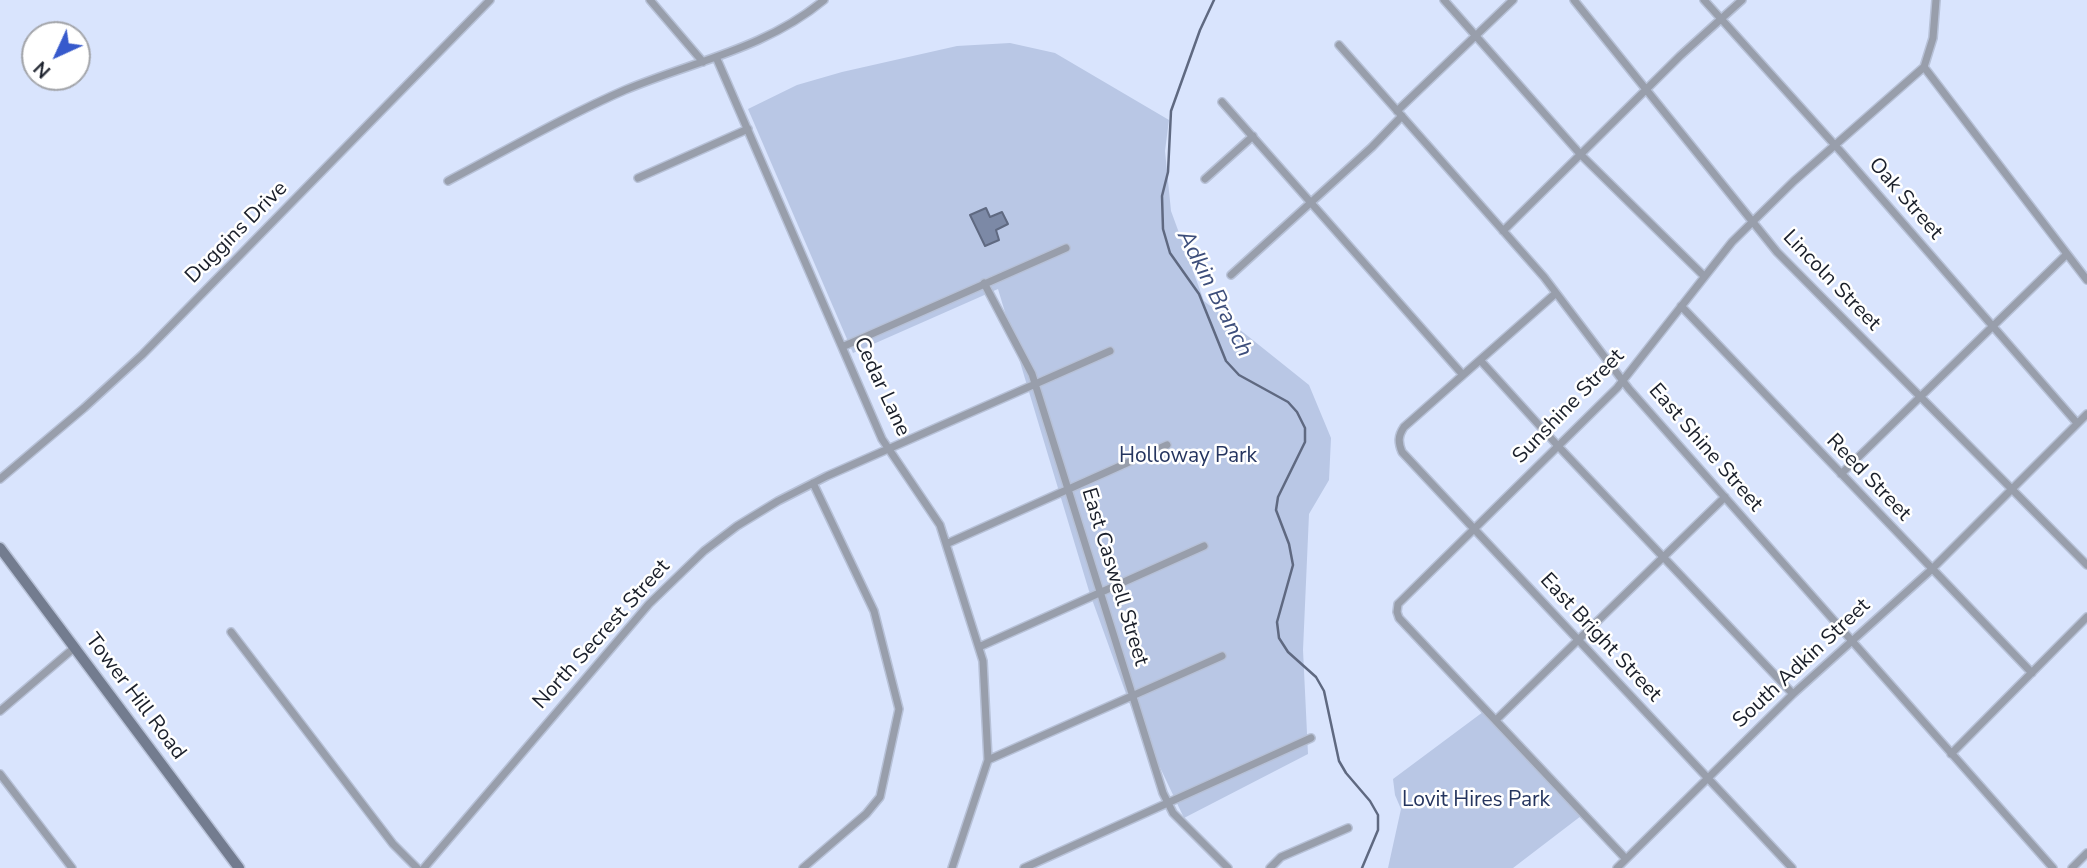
<!DOCTYPE html>
<style>
body{margin:0}
#map{position:relative;width:2087px;height:868px;overflow:hidden;background:#d9e4fd;font-family:"Nunito Sans",sans-serif}
canvas{display:block}
.north{position:absolute;left:21px;top:21px;width:70px;height:70px;box-sizing:border-box;background:#fff;border:2px solid #a3a5aa;border-radius:50%;rotate:225deg;font-size:19px;font-weight:700;line-height:28px;text-align:center;color:#1a1f2a}
.north::after{content:'';display:block;margin:auto;width:24px;height:32px;background:#375acc;clip-path:polygon(50% 0,100% 100%,50% 72%,0 100%)}
</style>
<div id="map">
<canvas width="2087" height="868"></canvas>
<div class="north">N</div>
</div>
<script>
const c = document.querySelector('canvas').getContext('2d');
c.lineJoin = 'round';
function fillPath(path, color) { c.fillStyle = color; c.fill(path, 'evenodd'); }
function stroke(path, color, width, dash) { c.strokeStyle = color; c.lineWidth = width; c.lineCap = dash ? 'butt' : 'round'; c.setLineDash(dash || []); c.stroke(path); }
function write(font, color, halo, rows, align = 'center') {
  c.font = font + ' "Nunito Sans",sans-serif'; c.lineWidth = 5; c.setLineDash([]); c.textBaseline = 'middle'; c.strokeStyle = halo; c.fillStyle = color; for (const [text, x, y, turn = 0] of rows) {
    c.save(); c.translate(x, y); c.rotate((+turn || 0) * Math.PI / 180); c.textAlign = isNaN(turn) ? turn : align; if (halo) c.strokeText(text, 0, 0); c.fillText(text, 0, 0); c.restore();
  }
}
fillPath(new Path2D(`
 M 1010,43 L 1055,53 L 1169,120 L 1165,151 L 1171,211 L 1204,301 L 1309,385 L 1331,438 L 1329,480 L 1309,514 L 1303,650 L 1308,754 L 1184,818 L 1129,702 L 1089,591 L 998,289 L 853,353 L 748,109 L 797,85 L 842,72 L 957,46 Z
 M 1487,709 L 1581,816 L 1513,868 L 1388,868 L 1401,809 L 1395,795 L 1393,779 Z`), '#b9c7e5');
const water = new Path2D(`
 M 986,208 L 990,217 L 1002,212 L 1008,224 L 996,230 L 999,240 L 985,246 L 970,215 Z`);
fillPath(water, '#7c89a6');
stroke(water, '#5f6981', 2);
stroke(new Path2D(`
 M 1214,0 L 1200,30 L 1171,111 L 1168,172 L 1162,196 L 1163,229 L 1170,253 L 1199,294 L 1226,361 L 1239,375 L 1288,402 L 1297,412 L 1305,428 L 1305,442 L 1278,497 L 1276,510 L 1289,544 L 1293,565 L 1277,622 L 1279,638 L 1288,652 L 1316,677 L 1324,691 L 1339,761 L 1346,773 L 1370,801 L 1378,815 L 1378,830 L 1362,868`), '#5f6981', 2.5);
const street = new Path2D(`
 M 650,0 L 703,62
 M 1444,0 L 1581,155 L 1704,276
 M 1574,0 L 1777,252 L 2087,565
 M 1704,0 L 1842,153 L 2077,423
 M 1339,45 L 1544,277 L 1629,389 L 2053,868
 M 716,57 L 882,439 L 940,525 L 983,661 L 988,760 L 952,868
 M 1924,67 L 2087,280
 M 1924,67 L 1933,38 L 1936,0
 M 1222,102 L 1463,375
 M 1397,111 L 1513,0
 M 638,178 L 748,129
 M 1205,179 L 1253,136
 M 448,181 C 507,150 565,116 625,90 C 694,61 765,49 824,0
 M 1503,231 L 1680,56 L 1742,0
 M 1231,275 L 1372,147 L 1402,116
 M 984,283 L 1032,374 L 1163,793 L 1173,813 L 1228,868
 M 1556,293 L 1404,427 C 1398,436 1398,442 1402,452 L 1792,868
 M 1681,306 L 2032,673
 M 842,347 L 1066,248
 M 1480,360 L 1558,446 L 1793,694
 M 1841,474 L 2067,254
 M 0,479 L 84,408 L 142,355 L 490,0
 M 946,544 L 1167,445
 M 231,632 L 393,844 L 417,868
 M 979,647 L 1204,546
 M 0,711 L 74,648
 M 1497,719 L 1725,497
 M 1951,754 L 2087,617
 M 988,760 L 1222,656
 M 0,774 L 72,868
 M 1626,859 L 1399,618 L 1397,612 L 1398,604 L 1617,388 L 1732,242 L 1794,181 L 1924,67
 M 424,868 L 649,604 L 704,551 L 737,526 L 778,501 L 827,476 L 1110,351
 M 803,868 L 866,814 L 880,797 L 899,709 L 874,611 L 813,483
 M 1024,868 L 1311,738
 M 1270,868 L 1281,857 L 1348,828
 M 1617,868 L 1793,694 L 1931,570 L 2087,414
 M 2072,868 L 2087,853`);
const secondary = new Path2D(`
 M 0,548 L 239,868`);
stroke(street, '#b7c1d7', 10);
stroke(secondary, '#b7c1d7', 13);
stroke(street, '#989eab', 7);
stroke(secondary, '#737c8f', 10);
write('21px', '#1a1f2a', '#fff', [
 ["Oak Street",1905,199,49],
 ["Duggins Drive",237,233,-45],
 ["Lincoln Street",1831,281,46],
 ["Cedar Lane",881,387,65],
 ["Sunshine Street",1569,407,-46],
 ["East Shine Street",1705,448,49],
 ["Reed Street",1868,478,46],
 ["East Caswell Street",1114,577,73],
 ["North Secrest Street",602,635,-48],
 ["East Bright Street",1600,638,47],
 ["South Adkin Street",1802,664,-43],
 ["Tower Hill Road",135,697,53]
]);
write('21px', '#25355f', '#fff', [
 ["Holloway Park",1188,457],
 ["Lovit Hires Park",1476,801]
]);
write('italic 23px', '#3d4e7b', '#fff', [
 ["Adkin Branch",1214,294,63]
]);
</script>
